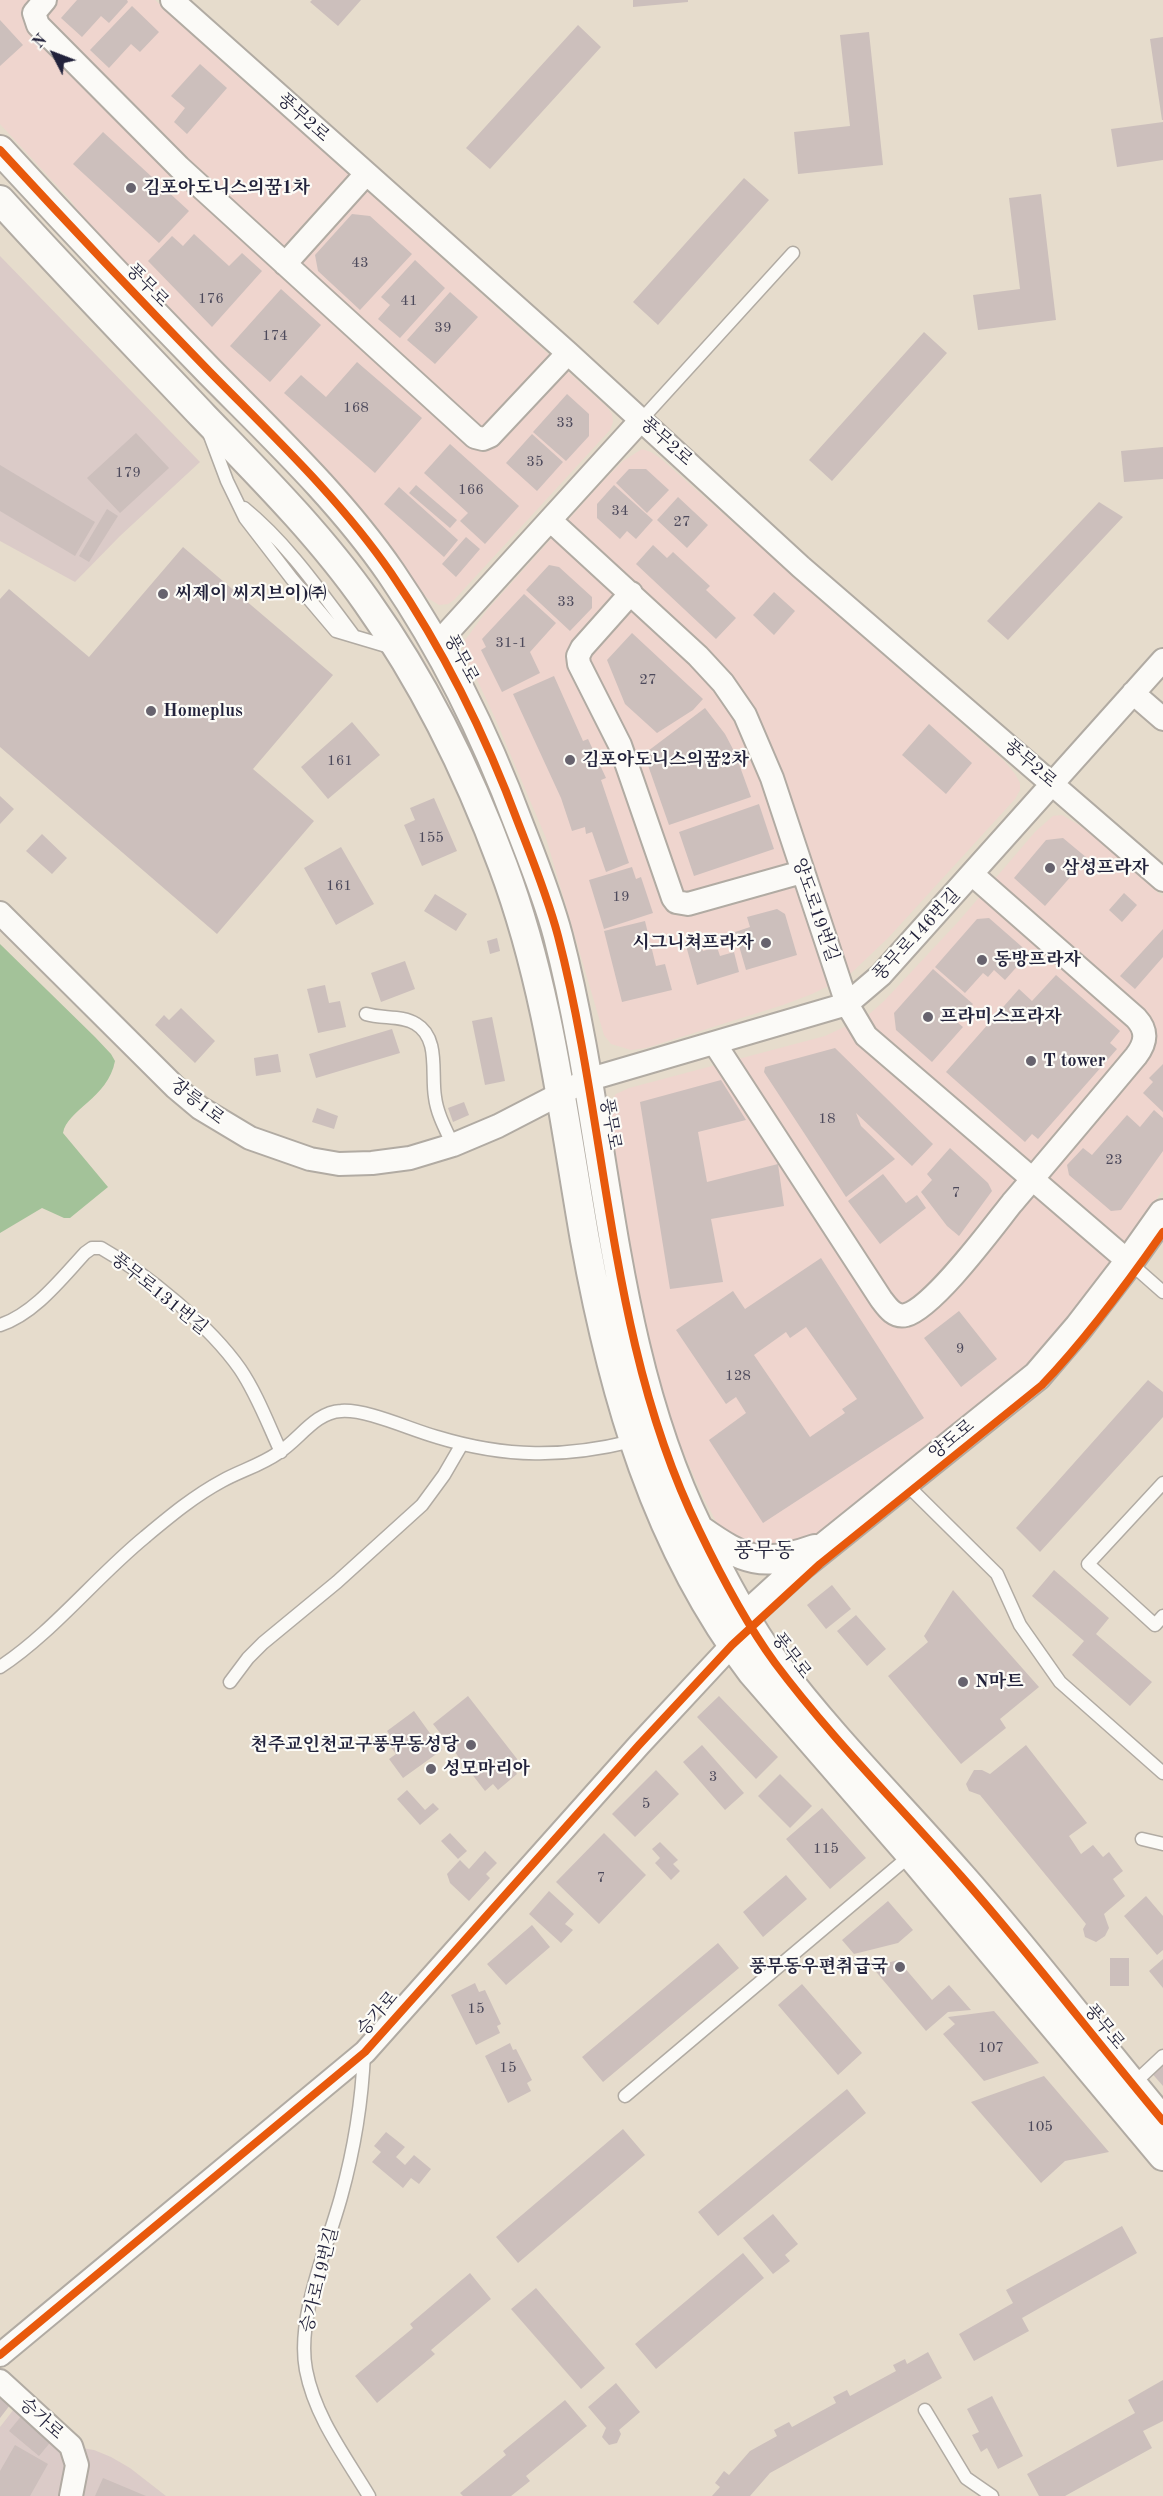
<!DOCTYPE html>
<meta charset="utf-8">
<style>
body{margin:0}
#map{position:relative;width:1163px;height:2496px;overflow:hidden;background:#e6dccc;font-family:"Old Standard TT",serif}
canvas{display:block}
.north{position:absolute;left:24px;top:24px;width:60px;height:60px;-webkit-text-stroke:4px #fdfcf7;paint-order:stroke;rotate:312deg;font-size:16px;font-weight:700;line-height:24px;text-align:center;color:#22223b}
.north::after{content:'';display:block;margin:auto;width:21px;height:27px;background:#22223b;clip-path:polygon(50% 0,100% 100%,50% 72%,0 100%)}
</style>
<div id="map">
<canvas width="1163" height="2496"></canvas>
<div class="north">N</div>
</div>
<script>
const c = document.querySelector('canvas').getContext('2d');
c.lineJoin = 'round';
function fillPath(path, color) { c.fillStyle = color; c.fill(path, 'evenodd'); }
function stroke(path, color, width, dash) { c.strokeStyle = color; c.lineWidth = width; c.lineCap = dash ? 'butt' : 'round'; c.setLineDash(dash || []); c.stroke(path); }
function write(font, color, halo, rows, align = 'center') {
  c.font = font + ' "Old Standard TT","Noto Serif KR",serif'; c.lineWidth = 4.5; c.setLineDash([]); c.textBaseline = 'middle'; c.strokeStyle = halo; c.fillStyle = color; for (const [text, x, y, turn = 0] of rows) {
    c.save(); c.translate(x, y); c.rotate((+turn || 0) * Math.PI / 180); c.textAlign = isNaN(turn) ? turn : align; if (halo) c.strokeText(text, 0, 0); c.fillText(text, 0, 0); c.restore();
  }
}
fillPath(new Path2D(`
 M 0,0 L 155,0 L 606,406 L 612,414 L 613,422 L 610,430 L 454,600 L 448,604 L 439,605 L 426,597 L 379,532 L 317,464 L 93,234 L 72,202 L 0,124 Z
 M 642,449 L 651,452 L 660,458 L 1005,762 L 1015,774 L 1020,783 L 1020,790 L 1015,799 L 888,938 L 847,977 L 812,994 L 783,1005 L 646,1048 L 631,1050 L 611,1044 L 604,1035 L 546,838 L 495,718 L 463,650 L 463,643 L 488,609 L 604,480 L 623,461 Z
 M 1062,815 L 1084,828 L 1163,897 L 1163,1190 L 1083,1303 L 1038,1356 L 806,1542 L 770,1554 L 728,1536 L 717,1523 L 704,1499 L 675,1433 L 658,1378 L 643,1315 L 613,1159 L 607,1116 L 609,1104 L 616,1094 L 629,1088 L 825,1036 L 866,1017 L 884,1001 L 958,922 L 1035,832 L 1053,816 Z`), '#efd5ce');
fillPath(new Path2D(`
 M 0,256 L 200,462 L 120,536 L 75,582 L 0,541 Z
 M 18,2404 L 63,2445 L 94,2450 L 111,2457 L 130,2468 L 166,2496 L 0,2496 L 0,2427 Z`), '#dbcbc8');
fillPath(new Path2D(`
 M 0,944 L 95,1037 L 111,1054 L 115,1061 C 108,1098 67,1110 63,1133 L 108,1187 L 70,1218 L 64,1218 L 42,1208 L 0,1233 Z`), '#a3c299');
fillPath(new Path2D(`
 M 77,0 L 127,0 L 128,2 L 109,23 L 101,16 L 82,37 L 61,18 Z
 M 312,0 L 361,0 L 338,26 L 310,2 Z
 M 633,0 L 688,0 L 688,2 L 633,7 Z
 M 132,6 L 159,32 L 140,52 L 131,44 L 109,68 L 90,50 Z
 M 0,20 L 23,45 L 0,66 Z
 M 578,25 L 601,47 L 490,169 L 466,148 Z
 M 869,32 L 883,165 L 798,174 L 794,132 L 850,126 L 840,35 Z
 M 1163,37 L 1163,120 L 1162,120 L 1150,39 Z
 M 200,64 L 227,88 L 187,134 L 174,122 L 185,108 L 171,96 Z
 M 1163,122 L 1163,160 L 1117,167 L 1111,129 Z
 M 103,132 L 189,211 L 159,243 L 73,164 Z
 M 744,178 L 769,200 L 658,325 L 633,302 Z
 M 1041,194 L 1056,320 L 978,330 L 973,295 L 1020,289 L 1009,198 Z
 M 352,214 L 370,216 L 412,254 L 360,310 L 318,271 L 315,255 Z
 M 194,234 L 229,266 L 242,253 L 262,271 L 212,327 L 148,261 L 172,236 L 183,246 Z
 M 415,260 L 445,288 L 400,338 L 378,319 L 390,305 L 381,297 Z
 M 281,289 L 321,325 L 270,382 L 230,346 Z
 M 450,292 L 478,317 L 435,364 L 407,340 Z
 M 924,332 L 947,353 L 832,481 L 809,460 Z
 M 357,362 L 422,418 L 375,473 L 284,393 L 301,375 L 326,397 Z
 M 567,394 L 589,414 L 589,436 L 566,461 L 533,432 Z
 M 136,433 L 169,468 L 120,513 L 87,478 Z
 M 532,434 L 563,462 L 537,491 L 506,463 Z
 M 450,444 L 519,506 L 485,544 L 460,521 L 468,513 L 424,473 Z
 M 1163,447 L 1163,479 L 1124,482 L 1121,451 Z
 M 0,465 L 95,522 L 75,556 L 0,511 Z
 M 629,469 L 646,469 L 669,490 L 647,513 L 616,483 Z
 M 416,485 L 457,520 L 450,528 L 409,493 Z
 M 614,485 L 653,520 L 636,539 L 627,531 L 620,539 L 597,518 L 597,504 Z
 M 399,487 L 458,540 L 444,557 L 384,504 Z
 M 678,497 L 708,525 L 687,548 L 657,520 Z
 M 1099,502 L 1123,517 L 1008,640 L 987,621 Z
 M 107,509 L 118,516 L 89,562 L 79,556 Z
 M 466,537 L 480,549 L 456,577 L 442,564 Z
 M 653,545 L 667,558 L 673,552 L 710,586 L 706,590 L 736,618 L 716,639 L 636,564 Z
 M 183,547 L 333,675 L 253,769 L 314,821 L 217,934 L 0,747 L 0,599 L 9,589 L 89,657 Z
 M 549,565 L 559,567 L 592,597 L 592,608 L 570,631 L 526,590 Z
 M 774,592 L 795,611 L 774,635 L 753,615 Z
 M 524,594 L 556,623 L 530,652 L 540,673 L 502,692 L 481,650 L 486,647 L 482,639 Z
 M 632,633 L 703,699 L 693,710 L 657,733 L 625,704 L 607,660 Z
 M 554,676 L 583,741 L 588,739 L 606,778 L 601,780 L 629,863 L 606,872 L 592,832 L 586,834 L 585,827 L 572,831 L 561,798 L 513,694 Z
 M 705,708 L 725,734 L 735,753 L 751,797 L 669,825 L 644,754 Z
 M 352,722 L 380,755 L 328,799 L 301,767 Z
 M 929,724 L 972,763 L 946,794 L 902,755 Z
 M 0,796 L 14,809 L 0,824 Z
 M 434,798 L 457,851 L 422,866 L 404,825 L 415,820 L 410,808 Z
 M 759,804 L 774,849 L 694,876 L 679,832 Z
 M 42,834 L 67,858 L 52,874 L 26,851 Z
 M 1063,838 L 1087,858 L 1045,906 L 1014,878 L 1046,840 Z
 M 341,847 L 374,904 L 336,925 L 304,868 Z
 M 632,867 L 636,879 L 641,877 L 653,913 L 604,929 L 589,880 Z
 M 1124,893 L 1137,905 L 1122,922 L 1109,910 Z
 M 435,894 L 467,914 L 456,931 L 424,911 Z
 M 777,909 L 785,914 L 797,955 L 746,970 L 735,932 L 750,927 L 747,917 Z
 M 989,918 L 1029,953 L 1005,980 L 994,970 L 988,977 L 983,973 L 965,993 L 935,967 L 977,919 Z
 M 645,921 L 656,966 L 665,964 L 672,990 L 622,1002 L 604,931 Z
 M 1163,929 L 1163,957 L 1135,989 L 1120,976 Z
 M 497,938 L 500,951 L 490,954 L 487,941 Z
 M 699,938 L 703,951 L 717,947 L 720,956 L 734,952 L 739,972 L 697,985 L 685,942 Z
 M 405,961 L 415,989 L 381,1002 L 371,973 Z
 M 933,969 L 973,1004 L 957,1022 L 963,1027 L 932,1062 L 896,1030 L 894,1013 Z
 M 1056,975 L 1120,1031 L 1110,1043 L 1117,1049 L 1038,1139 L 1032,1134 L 1025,1142 L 946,1072 L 1019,989 L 1032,1001 Z
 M 325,985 L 329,1003 L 340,1001 L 346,1027 L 318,1033 L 307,989 Z
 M 181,1008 L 215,1041 L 195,1063 L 155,1025 L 164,1015 L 169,1020 Z
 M 492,1017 L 505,1081 L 485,1085 L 472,1021 Z
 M 392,1029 L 400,1053 L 316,1078 L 309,1054 Z
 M 835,1048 L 933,1144 L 912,1166 L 856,1113 L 861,1126 L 895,1159 L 846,1197 L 764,1072 L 765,1067 Z
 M 278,1054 L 281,1072 L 256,1076 L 254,1058 Z
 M 1163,1064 L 1163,1112 L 1143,1093 L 1153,1082 L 1149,1078 Z
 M 721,1080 L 746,1120 L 698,1132 L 707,1182 L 778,1164 L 784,1206 L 711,1219 L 723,1282 L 670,1289 L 640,1102 Z
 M 464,1102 L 469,1115 L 453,1122 L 448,1108 Z
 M 317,1108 L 338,1116 L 334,1129 L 312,1122 Z
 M 1154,1110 L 1163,1118 L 1163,1151 L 1121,1210 L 1111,1211 L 1069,1175 L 1067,1165 L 1083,1148 L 1092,1155 L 1127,1115 L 1140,1127 Z
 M 950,1148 L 988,1183 L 992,1191 L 959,1236 L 947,1226 L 921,1192 L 932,1180 L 927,1174 Z
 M 883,1174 L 906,1203 L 917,1195 L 926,1208 L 880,1244 L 848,1201 Z
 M 821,1258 L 924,1418 L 763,1523 L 709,1440 L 746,1413 L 736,1397 L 726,1404 L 676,1330 L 733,1291 L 745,1309 ZM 806,1327 L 857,1399 L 842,1409 L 845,1413 L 810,1437 L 754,1355 L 786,1332 L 790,1338 Z
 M 959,1311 L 997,1359 L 961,1387 L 924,1338 Z
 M 1148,1380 L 1163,1392 L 1163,1417 L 1040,1552 L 1016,1528 Z
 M 1054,1570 L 1109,1618 L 1096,1634 L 1152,1682 L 1130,1706 L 1072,1655 L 1084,1641 L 1032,1596 Z
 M 832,1585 L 851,1609 L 826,1629 L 807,1605 Z
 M 953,1590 L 1039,1687 L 1000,1719 L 1006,1728 L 961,1764 L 888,1676 L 928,1642 L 924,1636 Z
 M 856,1615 L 886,1649 L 867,1666 L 837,1631 Z
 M 468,1696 L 521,1764 L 514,1770 L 517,1774 L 498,1790 L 493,1784 L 485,1791 L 433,1724 Z
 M 719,1696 L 778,1757 L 756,1779 L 697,1717 Z
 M 414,1711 L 442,1750 L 403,1778 L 389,1759 L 396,1754 L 387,1742 L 392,1738 L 387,1731 Z
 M 702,1745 L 744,1793 L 725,1810 L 683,1762 Z
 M 1026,1745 L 1087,1823 L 1069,1836 L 1081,1854 L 1093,1845 L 1103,1857 L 1109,1852 L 1123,1871 L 1113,1879 L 1125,1896 L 1104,1914 L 1109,1928 L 1105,1936 L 1096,1942 L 1085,1937 L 1083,1929 L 1086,1924 L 980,1795 L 969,1791 L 966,1784 L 974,1770 L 982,1770 L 990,1774 Z
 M 656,1770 L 679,1794 L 635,1837 L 612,1814 Z
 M 780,1774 L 812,1806 L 790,1828 L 758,1796 Z
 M 407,1790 L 425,1810 L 433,1803 L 439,1809 L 420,1825 L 397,1799 Z
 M 822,1808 L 866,1858 L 830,1889 L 786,1839 Z
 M 450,1833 L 467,1851 L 458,1859 L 441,1841 Z
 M 604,1833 L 646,1875 L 599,1924 L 556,1882 Z
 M 660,1842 L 678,1860 L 673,1864 L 680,1871 L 671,1880 L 655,1863 L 660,1858 L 652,1849 Z
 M 485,1851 L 497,1863 L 486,1874 L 490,1878 L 469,1901 L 450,1883 L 447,1874 L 460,1860 L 469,1869 Z
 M 786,1875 L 807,1899 L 763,1937 L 743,1912 Z
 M 549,1891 L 574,1914 L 565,1924 L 573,1930 L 561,1943 L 529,1914 Z
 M 1146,1896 L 1163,1916 L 1163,1950 L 1157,1955 L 1124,1916 Z
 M 888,1901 L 913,1930 L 898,1943 L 854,1954 L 842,1940 Z
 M 532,1925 L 550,1947 L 506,1985 L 487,1964 Z
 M 718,1943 L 739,1968 L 603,2082 L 582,2057 Z
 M 1110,1958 L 1129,1958 L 1129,1986 L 1110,1986 Z
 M 1163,1959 L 1163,1988 L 1149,1971 Z
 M 898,1960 L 932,2000 L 949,1985 L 971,2010 L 948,2012 L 926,2031 L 872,1967 Z
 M 475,1983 L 479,1992 L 485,1990 L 501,2024 L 497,2026 L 500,2033 L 476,2045 L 451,1995 Z
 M 802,1984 L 862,2053 L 838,2075 L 778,2005 Z
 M 994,2011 L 1039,2063 L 984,2081 L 943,2034 L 955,2024 L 948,2017 Z
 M 510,2043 L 513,2050 L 516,2049 L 532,2080 L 527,2083 L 531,2091 L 508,2103 L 485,2056 Z
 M 1163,2059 L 1163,2086 L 1149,2070 Z
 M 1044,2076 L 1109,2152 L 1065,2161 L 1041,2183 L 971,2102 Z
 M 847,2089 L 866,2113 L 718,2236 L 698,2212 Z
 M 623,2129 L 645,2155 L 518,2263 L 496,2237 Z
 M 386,2132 L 405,2147 L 396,2157 L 405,2165 L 414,2155 L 431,2169 L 419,2184 L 411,2178 L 403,2188 L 372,2162 L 381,2152 L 374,2146 Z
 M 773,2214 L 798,2244 L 785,2255 L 790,2261 L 773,2274 L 743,2238 Z
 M 1122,2226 L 1137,2253 L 1022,2318 L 1029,2331 L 974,2361 L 959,2334 L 1013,2303 L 1006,2290 Z
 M 743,2253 L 764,2278 L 656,2369 L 635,2344 Z
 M 470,2273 L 491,2299 L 431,2350 L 435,2354 L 377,2403 L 355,2376 L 413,2328 L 410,2324 Z
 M 536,2288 L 605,2368 L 581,2389 L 511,2309 Z
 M 928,2352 L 942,2378 L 770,2473 L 750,2496 L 712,2496 L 720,2487 L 715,2483 L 724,2471 L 729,2475 L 750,2451 L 777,2436 L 774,2430 L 789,2422 L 792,2427 L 836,2403 L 833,2397 L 847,2390 L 850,2396 L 896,2371 L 893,2365 L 905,2359 L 907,2364 Z
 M 1163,2380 L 1163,2421 L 1143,2431 L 1152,2448 L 1065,2496 L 1039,2496 L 1027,2474 L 1135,2413 L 1128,2400 Z
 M 616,2383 L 640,2412 L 619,2430 L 621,2434 L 617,2443 L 609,2445 L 602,2437 L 606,2428 L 588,2407 Z
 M 992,2396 L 1023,2456 L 998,2469 L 987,2448 L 981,2452 L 972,2435 L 979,2432 L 967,2409 Z
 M 0,2397 L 10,2405 L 0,2418 Z
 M 565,2400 L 587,2426 L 526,2476 L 530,2481 L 511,2496 L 463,2496 L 460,2493 L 506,2455 L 503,2451 Z
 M 23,2414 L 53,2439 L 39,2456 L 9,2431 Z
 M 15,2445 L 48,2464 L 30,2496 L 0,2496 L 0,2471 Z
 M 103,2478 L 146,2496 L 95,2496 Z`), '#ccbfbc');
const service = new Path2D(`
 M 641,420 L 793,253
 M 209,433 L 227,481 L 245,518 L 292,579 L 336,631 L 393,648
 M 244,508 C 288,544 320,591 354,636
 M 366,1014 C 382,1019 402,1015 416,1024 C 440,1038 431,1074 435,1097 C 437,1114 446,1130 453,1145
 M 1129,1262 L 1163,1292
 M 0,1325 C 34,1314 61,1279 85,1253 L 92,1248 L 101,1248 C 147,1274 210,1326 240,1369 C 257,1394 268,1424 281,1452
 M 905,1483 L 997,1574 L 1020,1625 L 1060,1682 L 1163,1773
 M 1163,1483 L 1088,1564 L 1155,1625 L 1163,1616
 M 0,1667 C 52,1633 96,1577 145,1537 C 169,1517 194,1496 222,1481 C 240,1471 261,1465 278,1453 C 299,1440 315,1412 341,1411 C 367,1409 411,1430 437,1437 C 506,1458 564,1458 633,1441
 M 230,1682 L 248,1658 L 263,1643 L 337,1582 L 422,1505 L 444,1475 L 462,1444
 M 1142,1839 L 1163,1844
 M 364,2053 C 362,2102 354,2150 341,2197 C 327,2248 296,2318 306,2370 C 315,2417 345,2456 369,2496
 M 1131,2086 L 1163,2056
 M 625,2096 L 912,1854
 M 925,2410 L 966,2478 L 992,2496`);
const minor = new Path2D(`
 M 45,0 L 34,13 L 38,25 L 179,167 L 475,437 L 483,439 L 490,436 L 568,353
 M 172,0 L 568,353 L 801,567 L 1163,880
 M 285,264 L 366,174
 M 550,520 L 698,656 L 723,683 L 745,715 L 772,778 L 847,1004 L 866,1036 L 1129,1262
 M 631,593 L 582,648 L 578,656 L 579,664 L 620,745 L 673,898 L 676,902 L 688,904 L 802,872
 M 437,644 L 641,420
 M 1133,693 L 1163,719
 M 0,913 L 175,1087 L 200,1108 L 250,1138 L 310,1159 L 339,1164 L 372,1163 L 410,1158 L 453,1145 L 498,1126 L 587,1080 L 847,1004 L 881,975 L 1163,660
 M 715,1044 L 881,1299 C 887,1307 894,1318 906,1315 C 934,1307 992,1228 1012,1203 C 1054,1154 1095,1105 1136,1056 C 1146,1043 1148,1031 1136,1018 L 973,875
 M 0,2355 L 365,2052 L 639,1745 L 732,1645
 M 0,2381 L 71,2446 L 77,2465 L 71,2496`);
const tertiary = new Path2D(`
 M 0,150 C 69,225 139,299 210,372 C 274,437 340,499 391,573 C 445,652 486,736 519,825 C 533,861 548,898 558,936 C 609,1133 608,1345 699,1530 C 721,1576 745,1622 775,1663 C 831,1738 899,1805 961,1876 C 1031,1955 1095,2040 1163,2121
 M 0,200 C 67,274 136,345 204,417 C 261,476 320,535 367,602 C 424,682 469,774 503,866 C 548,986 563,1114 585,1240 C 613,1394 656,1546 752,1672 L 911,1855 L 1163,2156
 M 700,1530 C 744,1561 762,1568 815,1549
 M 737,1635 L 745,1617 L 802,1565 L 1037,1376 L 1079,1327 L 1129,1262 L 1163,1214`);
stroke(service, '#b1aba3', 15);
stroke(minor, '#b1aba3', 26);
stroke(tertiary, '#b1aba3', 32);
stroke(service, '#fbfaf7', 12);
stroke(minor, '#fbfaf7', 22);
stroke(tertiary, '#fbfaf7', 28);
stroke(new Path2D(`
 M 0,150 C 69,225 139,299 210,372 C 274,437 340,499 391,573 C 445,652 486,736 519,825 C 533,861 548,898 558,936 C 609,1133 608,1345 699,1530 C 721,1576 745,1622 775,1663 C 831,1738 899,1805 961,1876 C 1031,1955 1095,2040 1163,2121
 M 0,2355 L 365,2052 L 639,1745 L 732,1645 L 820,1564 L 1042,1385 C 1087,1338 1126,1285 1163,1232`), '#e8590c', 8);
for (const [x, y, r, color] of [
 [131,188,6,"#67636e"],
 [163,594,6,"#67636e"],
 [151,711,6,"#67636e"],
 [570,760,6,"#67636e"],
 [1050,868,6,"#67636e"],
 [766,943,6,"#67636e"],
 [982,960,6,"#67636e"],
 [928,1017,6,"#67636e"],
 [1031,1061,6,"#67636e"],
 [963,1682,6,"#67636e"],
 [471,1745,6,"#67636e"],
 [431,1769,6,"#67636e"],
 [900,1967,6,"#67636e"]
]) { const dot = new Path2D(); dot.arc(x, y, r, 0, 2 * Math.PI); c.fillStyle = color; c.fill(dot); stroke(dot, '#fdfcf7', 2); }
write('15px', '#4c495b', null, [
 ["43",360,263],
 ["176",211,299],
 ["41",409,301],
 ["39",443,328],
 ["174",275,336],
 ["168",356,408],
 ["33",565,423],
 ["35",535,462],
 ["179",128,473],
 ["166",471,490],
 ["34",620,511],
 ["27",682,522],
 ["33",566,602],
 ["31-1",511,643],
 ["27",648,680],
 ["161",340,761],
 ["155",431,838],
 ["161",339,886],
 ["19",621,897],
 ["18",827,1119],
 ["23",1114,1160],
 ["7",956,1193],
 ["9",960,1349],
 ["128",738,1376],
 ["3",713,1777],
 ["5",646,1804],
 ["115",826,1849],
 ["7",601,1878],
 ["15",476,2009],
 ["107",991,2048],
 ["15",508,2068],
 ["105",1040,2127]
]);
write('18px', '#22223b', '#fdfcf7', [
 ["풍무2로",303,118,42],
 ["풍무로",147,286,46],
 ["풍무2로",666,442,42],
 ["풍무로",461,659,62],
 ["풍무2로",1030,764,41],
 ["양도로19번길",815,910,71],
 ["풍무로146번길",917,935,-47],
 ["장릉1로",197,1102,38],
 ["풍무로",610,1124,80],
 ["풍무로131번길",159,1294,39],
 ["양도로",952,1440,-39],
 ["풍무로",791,1656,53],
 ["승가로",378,2014,-49],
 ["풍무로",1104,2027,51],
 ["승가로19번길",320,2280,-76],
 ["승가로",41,2419,42]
]);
write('bold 18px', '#22223b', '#fdfcf7', [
 ["김포아도니스의꿈1차",143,188],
 ["씨제이 씨지브이)㈜",175,594],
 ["Homeplus",163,711],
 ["김포아도니스의꿈2차",582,760],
 ["삼성프라자",1062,868],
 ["시그니쳐프라자",754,943,"right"],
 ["동방프라자",994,960],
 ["프라미스프라자",940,1017],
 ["T tower",1043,1061],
 ["N마트",975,1682],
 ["천주교인천교구풍무동성당",459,1745,"right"],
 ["성모마리아",443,1769],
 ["풍무동우편취급국",888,1967,"right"]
], 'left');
write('21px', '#22223b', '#fdfcf7', [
 ["풍무동",764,1551]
]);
</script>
